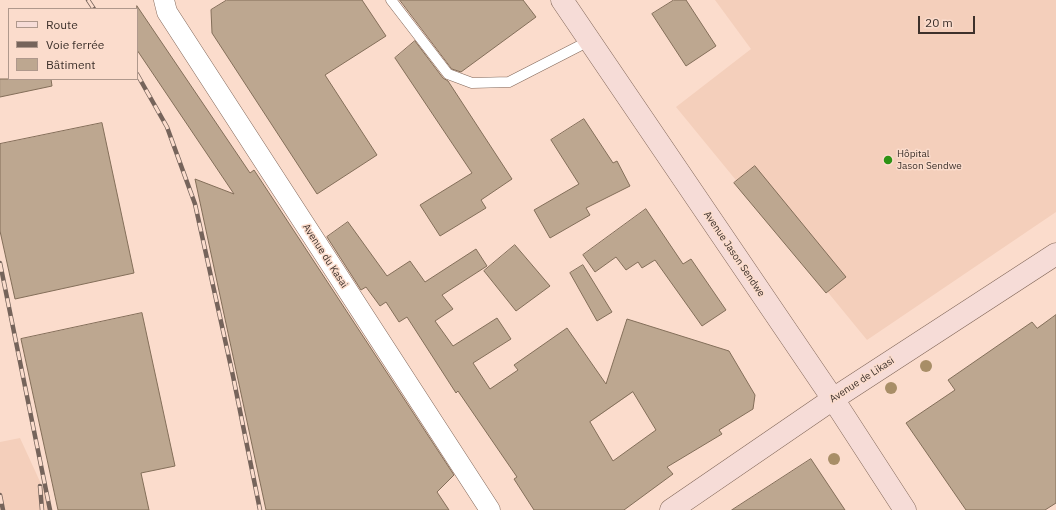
<!DOCTYPE html>
<meta charset="utf-8">
<style>
body{margin:0}
#map{position:relative;width:1056px;height:510px;overflow:hidden;background:#fbdccc;font-family:"IBM Plex Sans",sans-serif}
canvas{display:block}
.legend{position:absolute;left:8px;top:8px;width:130px;height:72px;box-sizing:border-box;background:#fbdccc;border:1px solid #af988c;margin:0;padding:5px 7px;list-style:none;font-size:12px;color:#3d312b}
.legend li{display:flex;align-items:center;gap:8px;height:20px}
.legend b{width:20px;border:1px solid #af988c}
.scale{position:absolute;left:918px;top:16px;width:57px;height:18px;box-sizing:border-box;border:2px solid #3d312b;border-top:0;padding-left:5px;font-size:12px;line-height:14px;white-space:nowrap;color:#3d312b;-webkit-text-stroke:3px #fbdccc;paint-order:stroke}
</style>
<div id="map">
<canvas width="1056" height="510"></canvas>
<ul class="legend">
<li><b style="height:5px;background:#f6dcd7"></b>Route</li>
<li><b style="height:5px;background:#76645b"></b>Voie ferrée</li>
<li><b style="height:11px;background:#bda790"></b>Bâtiment</li>
</ul>
<div class="scale">20 m</div>
</div>
<script>
const c = document.querySelector('canvas').getContext('2d');
c.lineJoin = 'round';
function fillPath(path, color) { c.fillStyle = color; c.fill(path, 'evenodd'); }
function stroke(path, color, width, dash) { c.strokeStyle = color; c.lineWidth = width; c.lineCap = dash ? 'butt' : 'round'; c.setLineDash(dash || []); c.stroke(path); }
function write(font, color, halo, rows, align = 'center') {
  c.font = font + ' "IBM Plex Sans",sans-serif'; c.lineWidth = 3; c.setLineDash([]); c.textBaseline = 'middle'; c.strokeStyle = halo; c.fillStyle = color; for (const [text, x, y, turn = 0] of rows) {
    c.save(); c.translate(x, y); c.rotate((+turn || 0) * Math.PI / 180); c.textAlign = isNaN(turn) ? turn : align; if (halo) c.strokeText(text, 0, 0); c.fillText(text, 0, 0); c.restore();
  }
}
fillPath(new Path2D(`
 M 715,0 L 1056,0 L 1056,212 L 867,340 L 676,107 L 751,49 Z
 M 20,438 L 53,510 L 0,510 L 0,442 Z`), '#f4cfbb');
const building = new Path2D(`
 M 227,0 L 362,0 L 386,36 L 325,75 L 377,155 L 317,194 L 212,33 L 211,10 Z
 M 400,0 L 523,0 L 536,17 L 461,72 L 452,69 Z
 M 674,0 L 686,0 L 716,46 L 686,66 L 652,14 Z
 M 137,6 L 250,173 L 254,170 L 454,475 L 437,492 L 449,510 L 266,510 L 195,179 L 234,194 L 137,50 Z
 M 415,41 L 443,78 L 448,81 L 512,179 L 481,200 L 486,208 L 440,236 L 420,205 L 472,173 L 395,58 Z
 M 0,79 L 51,79 L 52,86 L 0,97 Z
 M 584,119 L 613,163 L 617,161 L 630,186 L 586,208 L 590,215 L 550,238 L 534,210 L 579,184 L 551,140 Z
 M 102,123 L 134,273 L 15,299 L 0,231 L 0,144 Z
 M 755,166 L 846,277 L 826,293 L 734,183 Z
 M 646,209 L 683,264 L 691,259 L 726,310 L 702,326 L 655,260 L 642,268 L 638,262 L 626,270 L 616,257 L 595,272 L 583,255 Z
 M 348,222 L 387,276 L 410,261 L 425,282 L 476,249 L 487,266 L 442,295 L 453,309 L 435,321 L 453,346 L 497,318 L 511,339 L 473,363 L 490,389 L 518,370 L 514,365 L 567,328 L 606,384 L 627,319 L 729,351 L 755,395 L 753,409 L 719,430 L 722,434 L 667,467 L 673,474 L 624,510 L 534,510 L 514,479 L 517,477 L 458,391 L 456,393 L 407,317 L 399,322 L 386,302 L 380,306 L 366,287 L 361,290 L 327,237 ZM 633,392 L 656,430 L 613,461 L 590,422 Z
 M 515,245 L 550,286 L 516,311 L 484,271 Z
 M 583,265 L 612,312 L 597,321 L 570,273 Z
 M 142,313 L 175,466 L 141,473 L 149,510 L 58,510 L 21,339 Z
 M 1056,315 L 1056,503 L 1045,510 L 966,510 L 906,423 L 955,390 L 948,380 L 1032,322 L 1037,328 Z
 M 811,459 L 845,510 L 732,510 Z`);
fillPath(building, '#bda790');
stroke(building, '#836e59', 1);
const lane = new Path2D(`
 M 391,0 L 448,74 L 472,83 L 509,82 L 589,41`);
const street = new Path2D(`
 M 164,0 L 167,12 L 490,510`);
const secondary = new Path2D(`
 M 562,0 L 833,399 L 905,510
 M 671,510 L 833,399 L 1056,254`);
stroke(lane, '#826759', 11);
stroke(street, '#826759', 21);
stroke(secondary, '#826759', 23);
stroke(lane, '#fff', 10);
stroke(street, '#fff', 20);
stroke(secondary, '#f6dcd7', 22);
const rail = new Path2D(`
 M 88,0 L 94,9
 M 137,74 L 167,127 L 195,204 L 233,376 L 260,510
 M 0,263 L 50,510
 M 40,486 L 42,510
 M 0,495 L 3,510`);
stroke(rail, '#76645b', 4.5);
stroke(rail, '#fbdccc', 3, [9]);
c.fillStyle = '#a88e67';
for (const [x, y] of [
 [926,366],
 [891,388],
 [834,459]
]) { c.beginPath(); c.arc(x, y, 6, 0, 2 * Math.PI); c.fill(); }
for (const [x, y, r, color] of [
 [888,160,5,"#2d9214"]
]) { const dot = new Path2D(); dot.arc(x, y, r, 0, 2 * Math.PI); c.fillStyle = color; c.fill(dot); stroke(dot, '#fbdccc', 1.5); }
write('10px', '#3d312b', '#fbdccc', [
 ["Hôpital",897,154],
 ["Jason Sendwe",897,166]
], 'left');
write('10px', '#3d312b', '#fbdccc', [
 ["Avenue Jason Sendwe",734,254,56],
 ["Avenue du Kasai",325,256,57],
 ["Avenue de Likasi",862,380,-33]
]);
</script>
